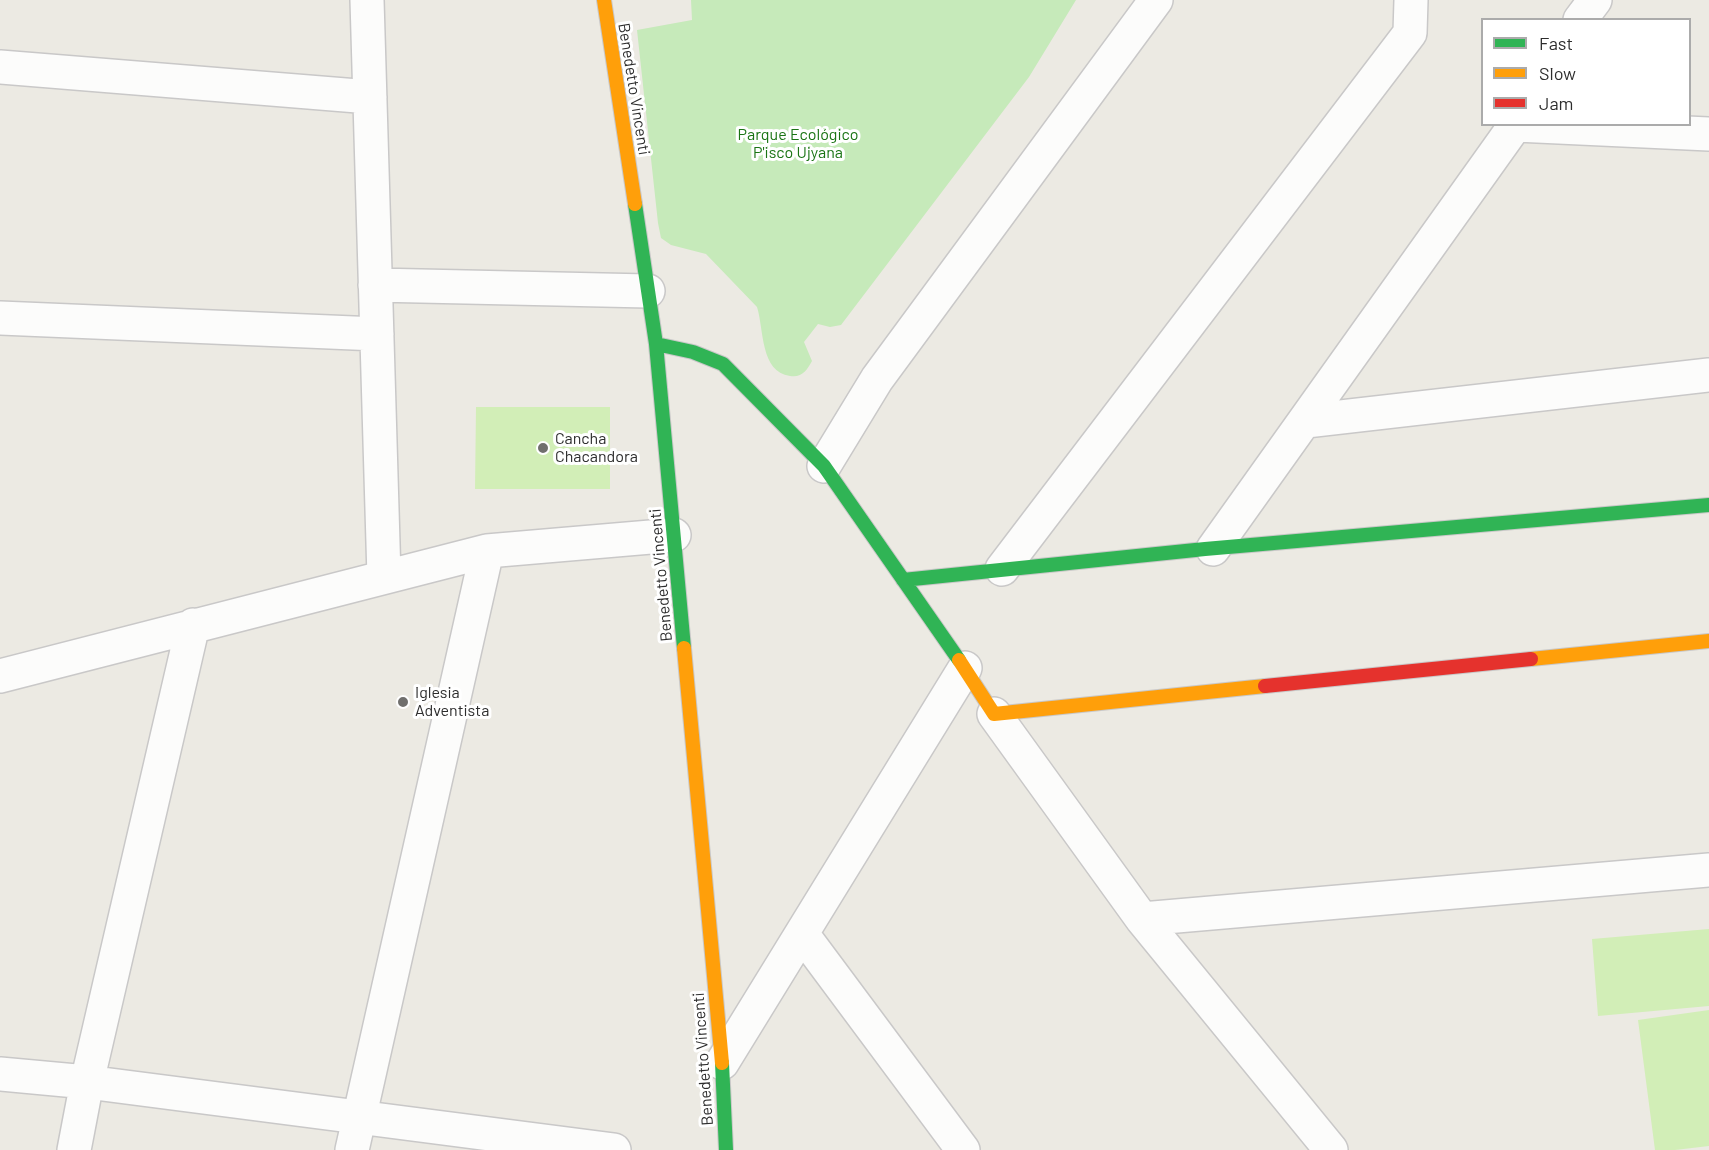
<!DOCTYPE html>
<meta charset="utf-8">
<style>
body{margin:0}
#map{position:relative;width:1709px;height:1150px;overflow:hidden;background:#eceae3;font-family:Barlow,sans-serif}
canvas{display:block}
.legend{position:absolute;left:1481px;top:18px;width:210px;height:108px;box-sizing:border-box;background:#fff;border:2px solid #ababab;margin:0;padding:8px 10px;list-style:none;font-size:18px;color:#2d2d2d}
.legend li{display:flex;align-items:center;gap:12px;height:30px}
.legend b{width:30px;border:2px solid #ababab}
</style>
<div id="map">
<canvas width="1709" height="1150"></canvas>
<ul class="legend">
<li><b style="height:8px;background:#30b455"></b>Fast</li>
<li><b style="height:8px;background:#ff9f0a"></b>Slow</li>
<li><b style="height:8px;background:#e5322d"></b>Jam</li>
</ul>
</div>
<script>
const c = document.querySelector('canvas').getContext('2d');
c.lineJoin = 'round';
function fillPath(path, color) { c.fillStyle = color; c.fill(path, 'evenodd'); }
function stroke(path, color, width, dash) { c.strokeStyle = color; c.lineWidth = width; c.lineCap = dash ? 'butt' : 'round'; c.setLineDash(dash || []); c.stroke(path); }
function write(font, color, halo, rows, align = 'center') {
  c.font = font + ' Barlow,sans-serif'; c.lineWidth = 6; c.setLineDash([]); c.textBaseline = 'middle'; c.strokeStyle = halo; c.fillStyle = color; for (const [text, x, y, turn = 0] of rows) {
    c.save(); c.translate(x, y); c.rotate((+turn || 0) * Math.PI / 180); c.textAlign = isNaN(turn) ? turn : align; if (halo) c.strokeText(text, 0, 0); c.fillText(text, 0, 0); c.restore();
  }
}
fillPath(new Path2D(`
 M 691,0 L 1076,0 L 1029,77 L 841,325 L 830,327 L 818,324 L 804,342 L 812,361 C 807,370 802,378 790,376 C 760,372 764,329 757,307 L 706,254 L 671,245 L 661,238 L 658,223 L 637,30 L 692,20 Z`), '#c6eaba');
fillPath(new Path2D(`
 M 476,407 L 610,407 L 610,489 L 475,489 Z
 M 1709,929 L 1709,1006 L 1598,1016 L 1592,939 Z
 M 1709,1010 L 1709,1146 L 1675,1150 L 1655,1150 L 1638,1020 Z`), '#d2eeb7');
const street = new Path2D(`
 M 367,0 L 384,577
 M 1580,20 L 1595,0
 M 0,67 L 370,97
 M 1516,125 L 1709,134
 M 375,285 L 648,291
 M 0,318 L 377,334
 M 1306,421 L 1709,375
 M 824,466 L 877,379 L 1156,0
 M 1213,549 L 1516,124
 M 1002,569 L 1410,33 L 1411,0
 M 0,676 L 487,551 L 674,535
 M 994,714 L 1142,919 L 1331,1150
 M 1142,919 L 1709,870
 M 803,935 L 963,1150
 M 722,1063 L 965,668
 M 0,1074 L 87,1082 L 614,1150
 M 74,1150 L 87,1082 L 193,625
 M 352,1150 L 487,551`);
const fast = new Path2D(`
 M 635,204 L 656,344 L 684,648
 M 656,344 L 693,352 L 723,364 L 824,466 L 959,660
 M 903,580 L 1205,549 L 1709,505
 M 722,1063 L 726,1150`);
const slow = new Path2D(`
 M 604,0 L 635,204
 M 684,648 L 722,1063
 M 1531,659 L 1709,641
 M 959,660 L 994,714 L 1265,686`);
const jam = new Path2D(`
 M 1265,686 L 1531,659`);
stroke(street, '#c9c8c8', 36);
stroke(fast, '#c9c8c8', 16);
stroke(slow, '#c9c8c8', 16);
stroke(jam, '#c9c8c8', 16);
stroke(street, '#fcfcfb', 33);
stroke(fast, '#30b455', 14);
stroke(slow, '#ff9f0a', 14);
stroke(jam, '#e5322d', 14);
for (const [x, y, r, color] of [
 [543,448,6,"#706f6d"],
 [403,702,6,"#706f6d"]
]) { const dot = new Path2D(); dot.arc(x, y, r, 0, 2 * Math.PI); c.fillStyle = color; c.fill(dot); stroke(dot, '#fff', 2); }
write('16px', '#2d2d2d', '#fff', [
 ["Benedetto Vincenti",634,89,81],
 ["Benedetto Vincenti",661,575,-95],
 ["Benedetto Vincenti",703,1059,-94]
]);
write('16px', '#1a7414', '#fff', [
 ["Parque Ecológico",798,135],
 ["P'isco Ujyana",798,153]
]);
write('16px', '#2d2d2d', '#fff', [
 ["Cancha",555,439],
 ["Chacandora",555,457],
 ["Iglesia",415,693],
 ["Adventista",415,711]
], 'left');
</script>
